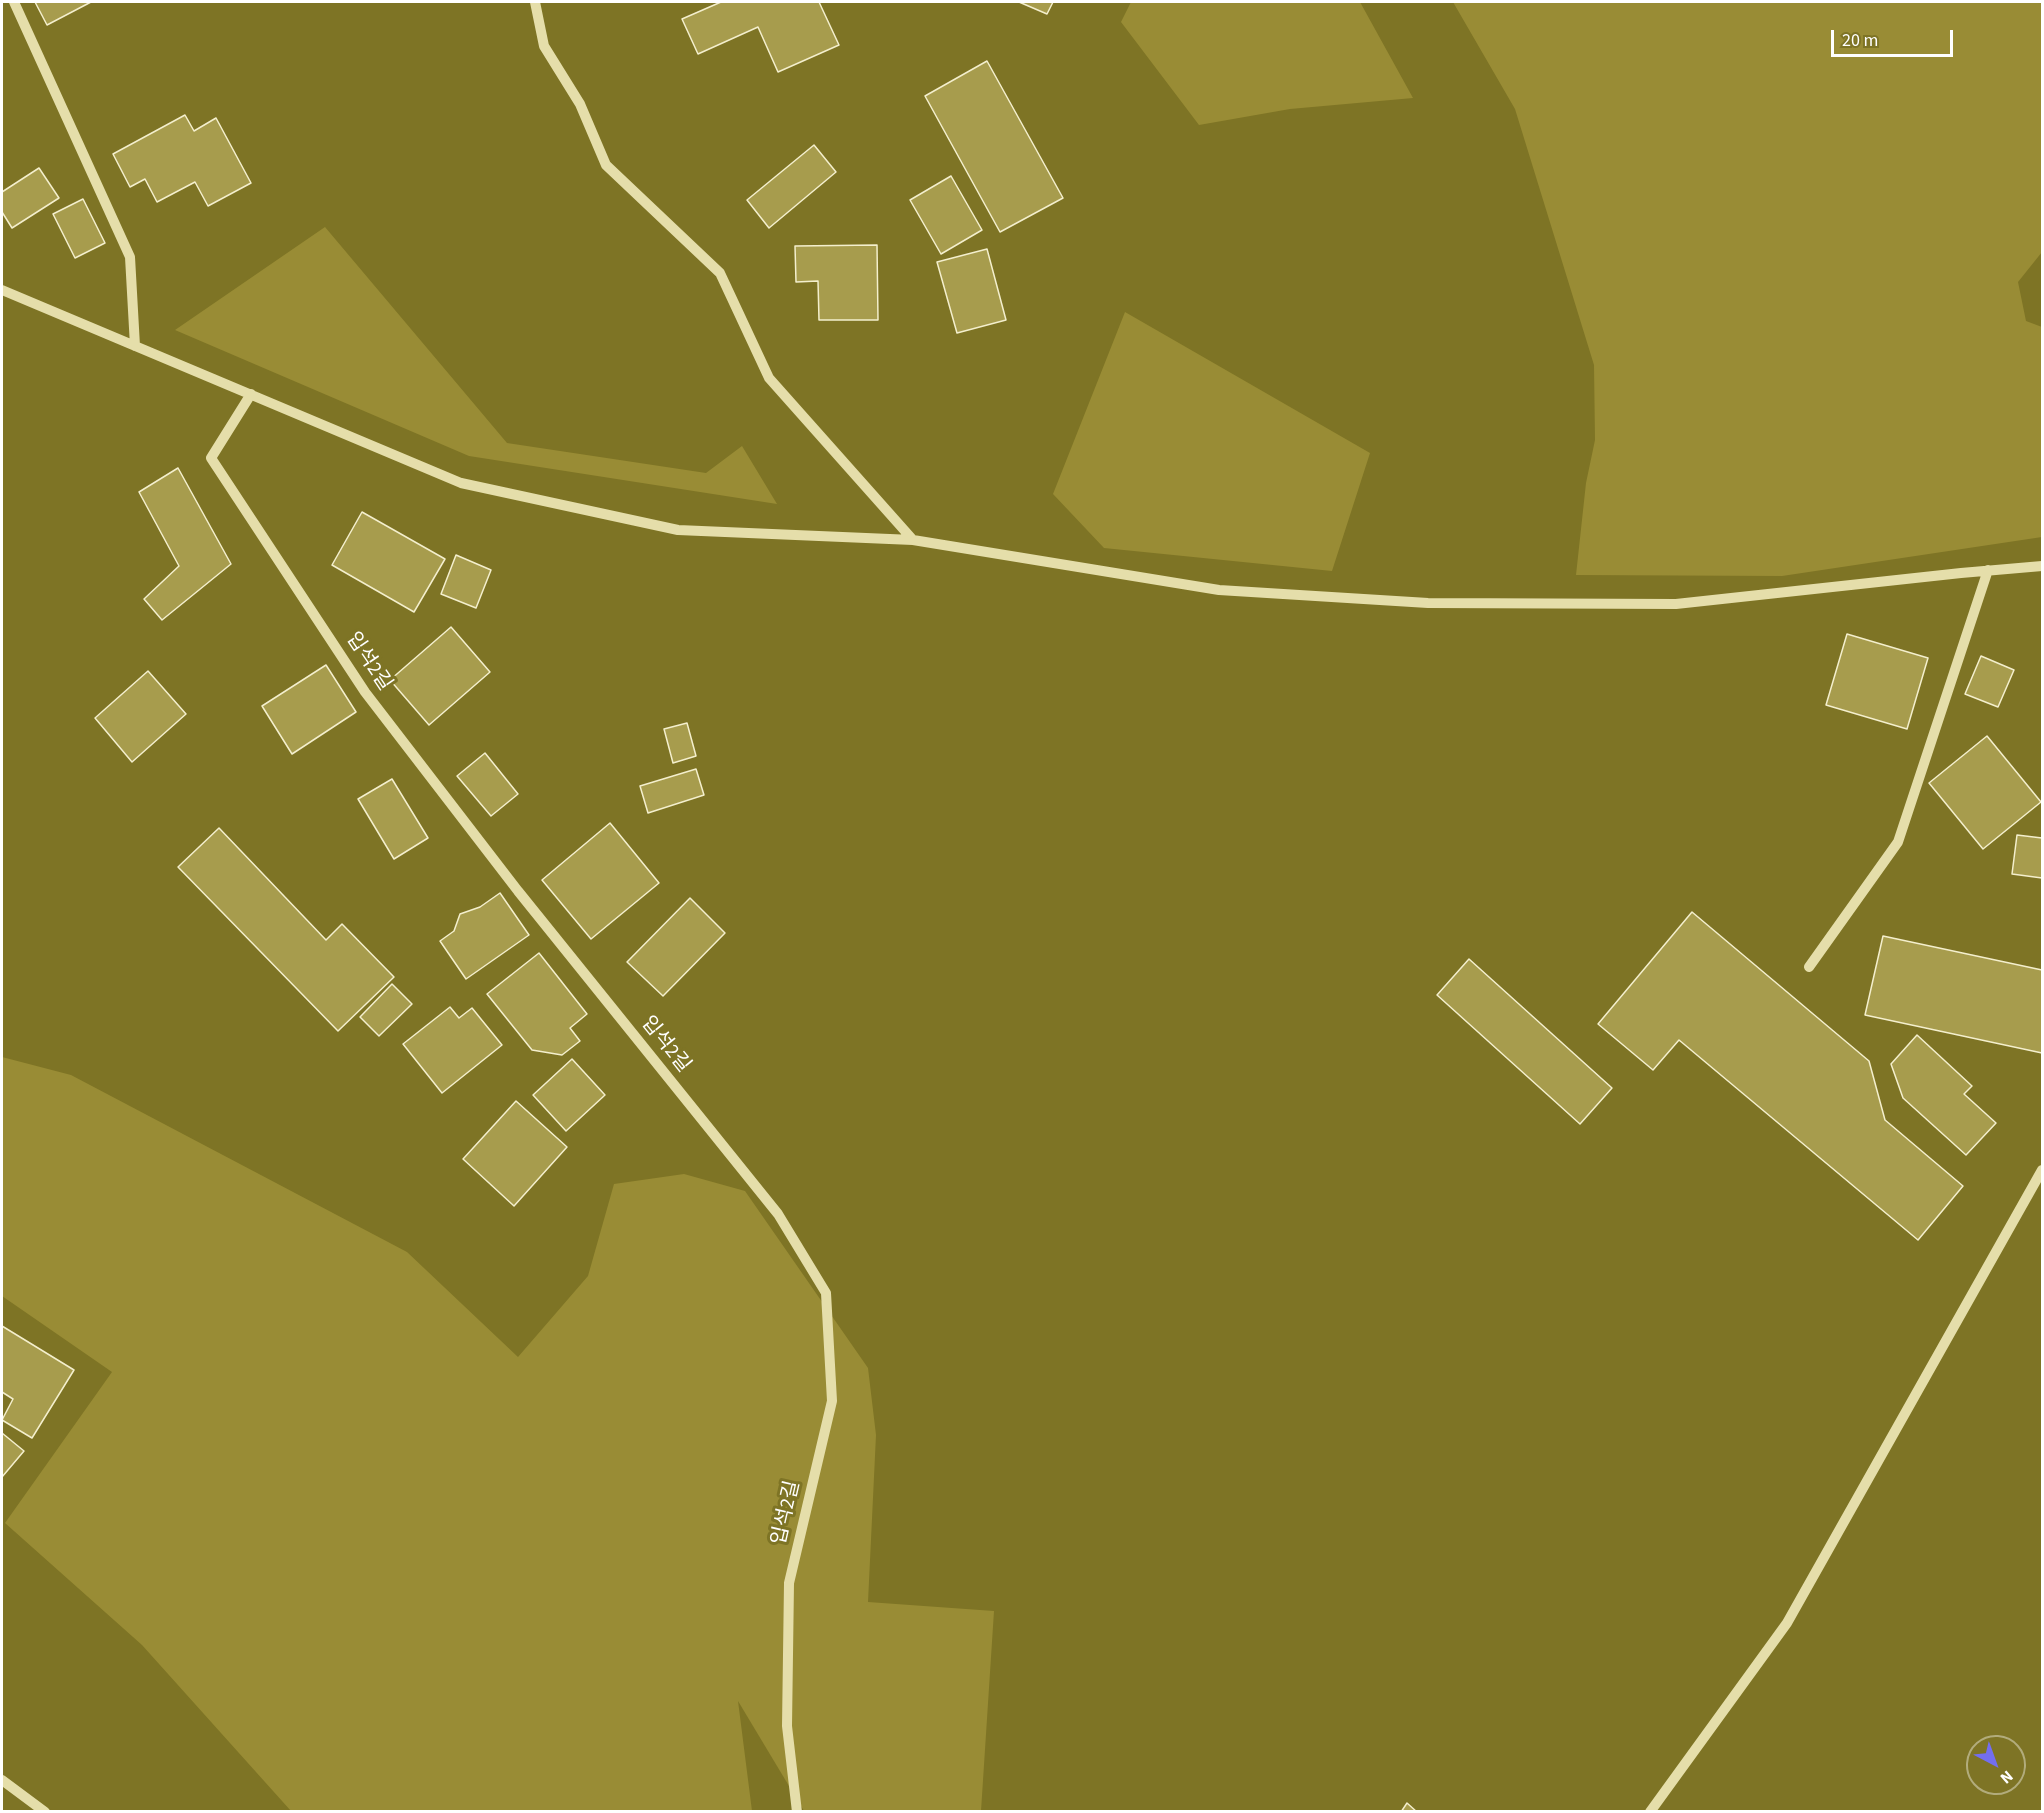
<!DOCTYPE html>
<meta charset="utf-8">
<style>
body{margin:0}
#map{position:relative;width:2044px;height:1813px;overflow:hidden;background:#7e7425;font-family:"Source Sans 3",sans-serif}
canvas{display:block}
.frame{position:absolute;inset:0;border:3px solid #fff;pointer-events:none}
.north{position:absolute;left:1966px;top:1735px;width:60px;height:60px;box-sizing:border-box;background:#7e7425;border:2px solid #b2ac7c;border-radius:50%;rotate:139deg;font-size:16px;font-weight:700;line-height:24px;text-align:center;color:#fff}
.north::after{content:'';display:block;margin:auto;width:21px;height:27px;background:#736eef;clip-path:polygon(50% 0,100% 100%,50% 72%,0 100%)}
.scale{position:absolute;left:1831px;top:30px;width:122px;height:27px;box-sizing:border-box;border:3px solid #fff;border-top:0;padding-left:8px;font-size:18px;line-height:21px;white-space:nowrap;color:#fff;-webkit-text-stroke:4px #7e7425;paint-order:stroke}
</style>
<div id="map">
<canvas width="2044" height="1813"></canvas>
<div class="frame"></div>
<div class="north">N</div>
<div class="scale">20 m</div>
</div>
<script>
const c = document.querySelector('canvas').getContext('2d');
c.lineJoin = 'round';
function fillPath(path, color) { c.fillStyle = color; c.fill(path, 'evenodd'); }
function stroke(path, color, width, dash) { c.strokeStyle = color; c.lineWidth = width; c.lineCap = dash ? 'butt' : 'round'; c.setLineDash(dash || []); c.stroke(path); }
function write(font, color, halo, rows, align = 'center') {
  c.font = font + ' "Source Sans 3","Noto Sans KR",sans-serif'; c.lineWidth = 6; c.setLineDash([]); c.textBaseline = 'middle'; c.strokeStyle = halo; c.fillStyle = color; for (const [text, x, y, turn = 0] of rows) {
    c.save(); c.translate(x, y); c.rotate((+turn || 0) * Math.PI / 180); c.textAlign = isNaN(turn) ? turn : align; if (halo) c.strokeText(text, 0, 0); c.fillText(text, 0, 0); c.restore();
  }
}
fillPath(new Path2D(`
 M 1131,2 L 1360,2 L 1413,98 L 1290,109 L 1199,125 L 1121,22 Z
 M 1453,2 L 2042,2 L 2042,252 L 2018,282 L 2026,321 L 2042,327 L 2042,537 L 1782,576 L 1576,575 L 1586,483 L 1595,440 L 1594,365 L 1515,109 Z
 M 325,227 L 507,443 L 706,473 L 742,446 L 777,504 L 469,456 L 175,330 Z
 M 1125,312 L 1370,453 L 1332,571 L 1104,548 L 1053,494 Z
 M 2,1057 L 71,1075 L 407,1252 L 518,1357 L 588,1276 L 614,1184 L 684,1174 L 745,1191 L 868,1368 L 876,1435 L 868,1602 L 994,1611 L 981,1811 L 804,1811 L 738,1701 L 752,1811 L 291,1811 L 142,1645 L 5,1523 L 112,1372 L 2,1296 Z`), '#998c35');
const building = new Path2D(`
 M 35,2 L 91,2 L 47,25 Z
 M 721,2 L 819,2 L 839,45 L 778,72 L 758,27 L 698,54 L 682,19 Z
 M 1019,2 L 1053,2 L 1047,14 Z
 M 987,61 L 1063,198 L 1000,232 L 925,96 Z
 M 185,115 L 194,131 L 216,118 L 251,183 L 208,206 L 195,182 L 157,202 L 145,179 L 130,187 L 113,154 Z
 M 814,145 L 836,172 L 769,228 L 747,200 Z
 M 39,168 L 59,198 L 12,228 L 2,212 L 2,192 Z
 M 951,176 L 982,230 L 941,254 L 910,200 Z
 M 83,199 L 105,243 L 75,258 L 53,214 Z
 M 877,245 L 878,320 L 819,320 L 818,281 L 796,282 L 795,246 Z
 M 987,249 L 1006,320 L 957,333 L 937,262 Z
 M 178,468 L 231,564 L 162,620 L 144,599 L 179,566 L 139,492 Z
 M 362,512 L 445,559 L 414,612 L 332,565 Z
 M 456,555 L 491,570 L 476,608 L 441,594 Z
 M 451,627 L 490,672 L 429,725 L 390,680 Z
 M 1847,634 L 1928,658 L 1907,729 L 1826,705 Z
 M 1981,656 L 2014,670 L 1998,707 L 1965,694 Z
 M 326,665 L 356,712 L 292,754 L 262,706 Z
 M 148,671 L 186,714 L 132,762 L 95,718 Z
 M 687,723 L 696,756 L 673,763 L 664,729 Z
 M 1987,736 L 2041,802 L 1983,849 L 1929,783 Z
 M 485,753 L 518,794 L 491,816 L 457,776 Z
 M 696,769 L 704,795 L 648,813 L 640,786 Z
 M 392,779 L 428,838 L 394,859 L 358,799 Z
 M 610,823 L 659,883 L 591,939 L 542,880 Z
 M 219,828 L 326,940 L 342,924 L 394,977 L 338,1031 L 178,867 Z
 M 2017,835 L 2042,838 L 2042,878 L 2012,874 Z
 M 500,893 L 529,935 L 466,979 L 440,941 L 454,931 L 460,914 L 480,907 Z
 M 690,898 L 725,933 L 663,996 L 627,962 Z
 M 1692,912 L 1869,1061 L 1885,1120 L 1963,1186 L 1918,1240 L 1679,1040 L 1653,1070 L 1598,1024 Z
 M 1883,936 L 2042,970 L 2042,1053 L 1865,1015 Z
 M 539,953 L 587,1014 L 570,1028 L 580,1041 L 562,1055 L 532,1050 L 487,994 Z
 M 1469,959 L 1612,1088 L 1580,1124 L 1437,995 Z
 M 392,984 L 412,1004 L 379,1036 L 360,1017 Z
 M 450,1007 L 459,1018 L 472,1008 L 502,1045 L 442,1093 L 403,1044 Z
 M 1917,1035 L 1972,1086 L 1964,1094 L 1996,1123 L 1966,1155 L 1903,1098 L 1891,1064 Z
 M 572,1059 L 605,1095 L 566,1131 L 533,1095 Z
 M 516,1101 L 567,1147 L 514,1206 L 463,1159 Z
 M 2,1326 L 74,1370 L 32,1438 L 2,1420 L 13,1399 L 2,1392 Z
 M 2,1433 L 24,1451 L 2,1477 Z
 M 1407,1803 L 1417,1812 L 1401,1812 Z`);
fillPath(building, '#a79c4d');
stroke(building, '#f4efcd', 1.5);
stroke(new Path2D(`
 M 14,2 L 130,257 L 135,346
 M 535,2 L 544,46 L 580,104 L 606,165 L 720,273 L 769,378 L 913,540
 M 2,290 L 461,483 L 678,530 L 913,540 L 1219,590 L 1428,603 L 1676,604 L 1961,573 L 2042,566
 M 251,394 L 211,458 L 365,692 L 518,891 L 778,1214 L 826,1293 L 832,1401 L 789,1583 L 787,1726 L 797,1812
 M 1809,967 L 1898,842 L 1988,570
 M 2,1780 L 45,1812
 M 1650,1812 L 1787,1623 L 2042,1170`), '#e5deaa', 10);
write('20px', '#fff', '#7e7425', [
 ["입석2길",368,662,56],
 ["입석2길",665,1045,51],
 ["입석2길",787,1513,-77]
]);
</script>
